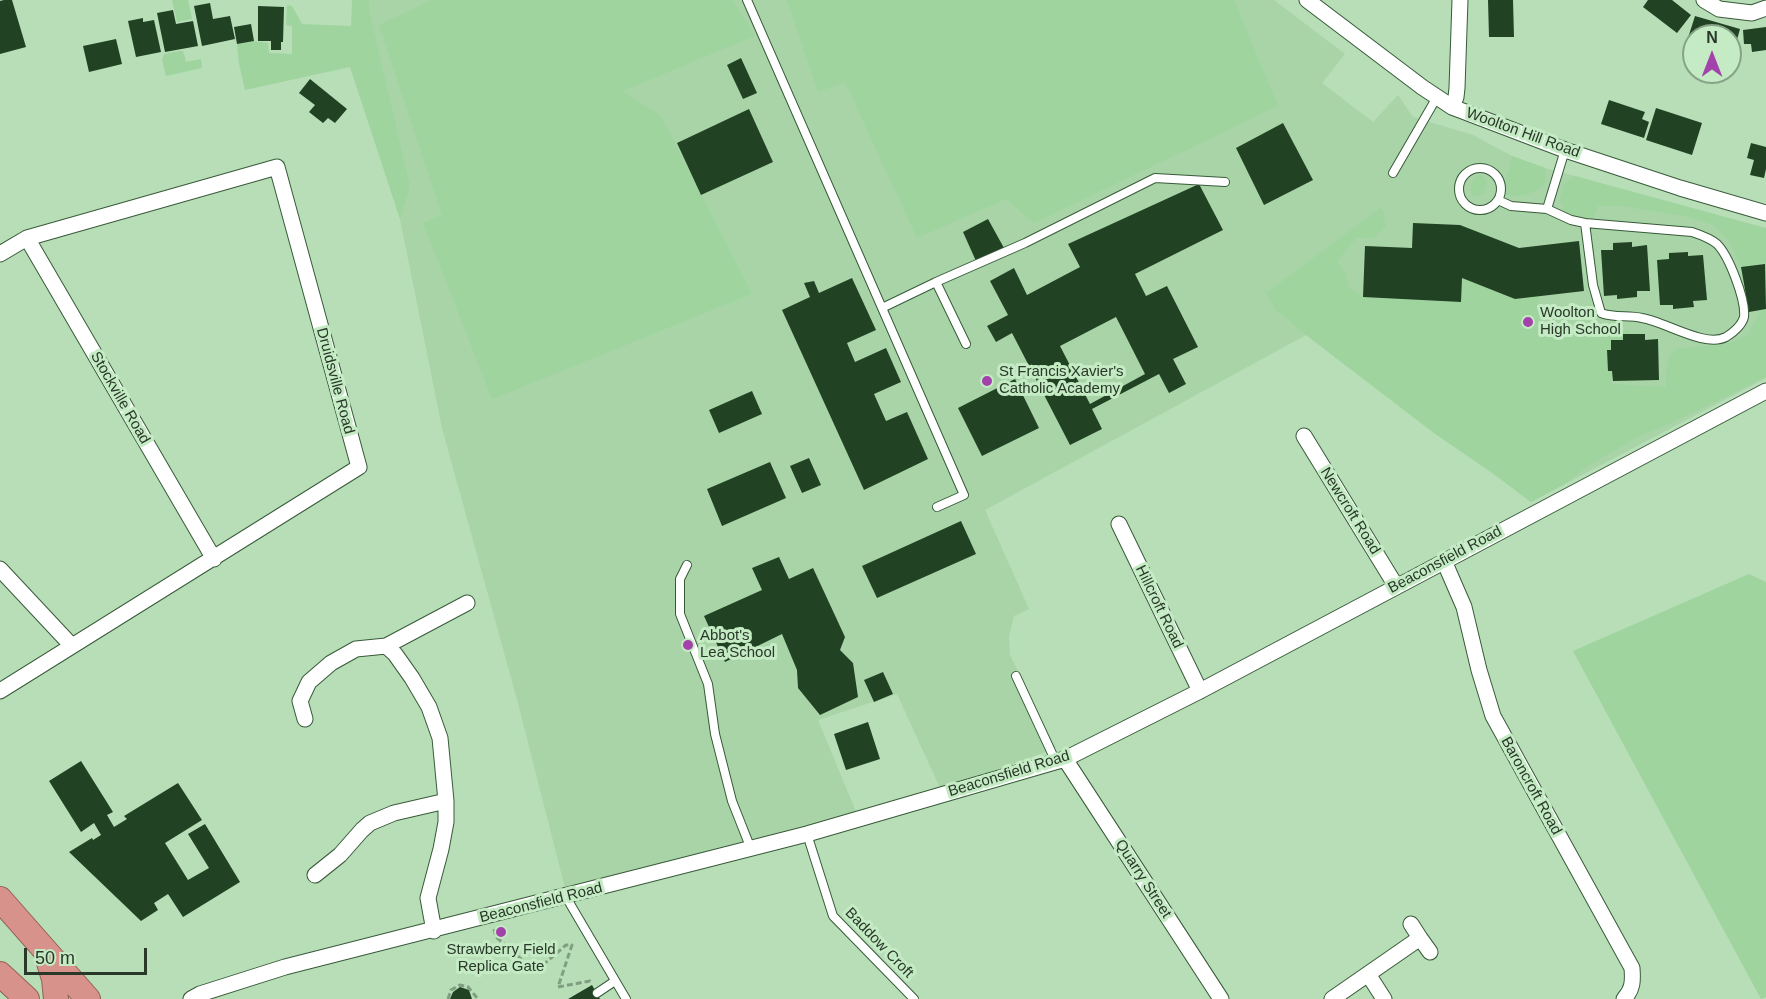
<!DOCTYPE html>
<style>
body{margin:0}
#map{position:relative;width:1766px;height:999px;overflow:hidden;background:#b7deb7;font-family:Helvetica,sans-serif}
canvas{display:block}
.north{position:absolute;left:1682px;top:24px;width:60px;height:60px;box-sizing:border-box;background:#c4ebc4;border:2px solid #86a386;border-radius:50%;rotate:0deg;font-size:16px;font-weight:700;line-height:24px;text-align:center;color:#293829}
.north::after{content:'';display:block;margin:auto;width:21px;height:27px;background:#a342aa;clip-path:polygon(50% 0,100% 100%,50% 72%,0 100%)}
.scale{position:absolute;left:24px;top:948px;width:123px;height:27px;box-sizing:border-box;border:3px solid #293829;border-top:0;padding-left:8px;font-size:18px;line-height:21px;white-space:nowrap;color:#293829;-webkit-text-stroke:4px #c4ebc4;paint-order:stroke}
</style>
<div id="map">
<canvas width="1766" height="999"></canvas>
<div class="north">N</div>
<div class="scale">50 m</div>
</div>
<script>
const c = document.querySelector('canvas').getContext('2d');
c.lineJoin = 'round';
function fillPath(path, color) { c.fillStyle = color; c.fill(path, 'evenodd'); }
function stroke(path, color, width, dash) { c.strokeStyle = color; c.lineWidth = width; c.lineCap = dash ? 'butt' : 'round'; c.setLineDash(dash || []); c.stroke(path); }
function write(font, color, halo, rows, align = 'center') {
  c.font = font + ' Helvetica,sans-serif'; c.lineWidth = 6; c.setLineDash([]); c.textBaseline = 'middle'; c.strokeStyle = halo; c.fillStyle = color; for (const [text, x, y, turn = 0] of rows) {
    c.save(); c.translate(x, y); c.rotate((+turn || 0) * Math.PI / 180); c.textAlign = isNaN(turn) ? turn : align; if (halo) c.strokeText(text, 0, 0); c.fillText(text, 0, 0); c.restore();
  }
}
fillPath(new Path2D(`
 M 365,0 L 1274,0 L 1345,54 L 1322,83 L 1373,122 L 1398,95 L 1413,117 L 1473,135 L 1512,156 L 1545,168 L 1575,176 L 1766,234 L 1766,378 L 1531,502 L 1491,472 L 1434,433 L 1306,335 L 985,510 L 1029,609 L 1014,616 L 1009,636 L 1010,655 L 1056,748 L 941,790 L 897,694 L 818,720 L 857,814 L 566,892 L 518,703 L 442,428 L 400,219 L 350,66 Z`), '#a8d4a8');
fillPath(new Path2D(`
 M 172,0 L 188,0 L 192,19 L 177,22 Z
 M 352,0 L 369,0 L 369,10 L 410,186 L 400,219 L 350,67 L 245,90 L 239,64 L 237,44 L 253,41 L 268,43 L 269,53 L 292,54 L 292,26 L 286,25 L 287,5 L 292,6 L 302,24 L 351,26 Z
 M 431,0 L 733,0 L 755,36 L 623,91 L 661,116 L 752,294 L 492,399 L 423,223 L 442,215 L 379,25 Z
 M 787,0 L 1234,0 L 1278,106 L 1034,223 L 1006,199 L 917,238 L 845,82 L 818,92 Z
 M 179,51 L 183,51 L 186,62 L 201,59 L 202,68 L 166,76 L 162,60 L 164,54 Z
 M 1512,156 L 1545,168 L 1546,180 L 1543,187 C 1532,193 1516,200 1505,194 L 1503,190 Z
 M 1477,176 L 1483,176 L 1487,183 L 1484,193 L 1478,196 L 1473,195 L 1470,189 L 1473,179 Z
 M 1575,176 L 1766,228 L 1766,263 L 1741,267 L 1730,243 L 1714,225 L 1688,217 L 1621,206 L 1598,206 L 1592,220 L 1565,216 L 1560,200 L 1563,185 Z
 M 1382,207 L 1386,226 L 1374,238 L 1356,238 L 1337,262 L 1346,273 L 1348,287 L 1363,297 L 1460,302 L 1462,278 L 1515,299 L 1539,296 L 1538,329 L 1630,330 L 1630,334 L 1623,335 L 1623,340 L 1611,340 L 1611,350 L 1607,350 L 1608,371 L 1612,371 L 1612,384 L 1666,387 L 1666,372 L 1670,354 L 1678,348 L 1711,346 L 1736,341 L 1748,334 L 1761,310 L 1766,309 L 1766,377 L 1682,418 L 1638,437 L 1586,467 L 1565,484 L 1531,502 L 1491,472 L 1434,433 L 1306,335 L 1275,309 L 1266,293 Z
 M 1749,574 L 1766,582 L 1766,997 L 1761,999 L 1573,651 Z`), '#9fd49f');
fillPath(new Path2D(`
 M 4,0 L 12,0 L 26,47 L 0,54 L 0,1 Z
 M 1488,0 L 1513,0 L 1514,37 L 1489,37 Z
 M 1648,0 L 1672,0 L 1691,15 L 1677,33 L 1643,7 Z
 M 210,3 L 213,19 L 230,16 L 235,39 L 202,46 L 194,6 Z
 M 258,6 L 284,7 L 283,42 L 281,42 L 281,50 L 271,50 L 271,41 L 258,41 Z
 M 173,10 L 176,24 L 193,21 L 198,46 L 165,52 L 157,13 Z
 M 1695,16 L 1740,29 L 1731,61 L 1730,36 L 1694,36 L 1694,40 L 1688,38 Z
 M 143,18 L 143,22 L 154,20 L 161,52 L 136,57 L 128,21 Z
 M 251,24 L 254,41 L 237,44 L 234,27 Z
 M 1766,27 L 1766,50 L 1752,52 L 1751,44 L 1744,44 L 1743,30 Z
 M 116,39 L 122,64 L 89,72 L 83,46 Z
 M 741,58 L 757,93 L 743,99 L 727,65 Z
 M 310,79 L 347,109 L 335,123 L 328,118 L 323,123 L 309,112 L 315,105 L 299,93 Z
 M 1609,100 L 1645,112 L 1642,119 L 1649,122 L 1644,138 L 1601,124 Z
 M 1656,108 L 1702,123 L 1692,155 L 1646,140 Z
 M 749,109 L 773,162 L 701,195 L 677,143 Z
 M 1283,123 L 1313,180 L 1264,205 L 1236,148 Z
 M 1751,143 L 1766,147 L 1766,169 L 1764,178 L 1750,175 L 1754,160 L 1747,158 Z
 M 1199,184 L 1223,230 L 1135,274 L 1146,296 L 1167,286 L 1198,347 L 1173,359 L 1186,384 L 1169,393 L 1159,374 L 1092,409 L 1102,429 L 1070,445 L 1012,333 L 996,342 L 987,326 L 1008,315 L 990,281 L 1014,268 L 1027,295 L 1080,267 L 1068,244 ZM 1116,317 L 1145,374 L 1090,404 L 1060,346 Z
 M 988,219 L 1004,248 L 976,261 L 963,232 Z
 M 1413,223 L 1460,225 L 1519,248 L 1579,241 L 1584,291 L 1515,299 L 1462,278 L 1461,302 L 1363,297 L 1365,246 L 1412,248 Z
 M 1632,242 L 1632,247 L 1647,245 L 1650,291 L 1637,291 L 1637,297 L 1617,299 L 1617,295 L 1604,296 L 1601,250 L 1613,250 L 1613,243 Z
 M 1688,252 L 1688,256 L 1703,255 L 1707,300 L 1693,301 L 1694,307 L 1673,309 L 1673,305 L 1660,305 L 1657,260 L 1669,259 L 1669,253 Z
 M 1765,264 L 1766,309 L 1749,312 L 1741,267 Z
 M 852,278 L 876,330 L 847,343 L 855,362 L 886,348 L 901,382 L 874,394 L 886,421 L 907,412 L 928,459 L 864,490 L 782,310 L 810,297 L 804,283 L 814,281 L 819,293 Z
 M 1623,334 L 1645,334 L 1645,340 L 1658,339 L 1659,380 L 1613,381 L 1612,371 L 1608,371 L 1607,350 L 1611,350 L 1611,340 L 1623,340 Z
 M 1015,379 L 1039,428 L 982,456 L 958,408 Z
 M 752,391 L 762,414 L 719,433 L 709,410 Z
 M 809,458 L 821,485 L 802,493 L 790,466 Z
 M 770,462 L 786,498 L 722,526 L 707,489 Z
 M 961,521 L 976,554 L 877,598 L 862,566 Z
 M 779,557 L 789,579 L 813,568 L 845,637 L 840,650 L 853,663 L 858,697 L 820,715 L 798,688 L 797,670 L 782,634 L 725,662 L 704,616 L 762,590 L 752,568 Z
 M 883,672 L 893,694 L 874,702 L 864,680 Z
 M 868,722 L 880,759 L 846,770 L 834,734 Z
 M 81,761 L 113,812 L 107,815 L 114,827 L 127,819 L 124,816 L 178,783 L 202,820 L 165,843 L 188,880 L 209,868 L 188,834 L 205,824 L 240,882 L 183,917 L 168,894 L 154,903 L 158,910 L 141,921 L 69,852 L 92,838 L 93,840 L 101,835 L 94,823 L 81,832 L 49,781 Z
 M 592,985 L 600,999 L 568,999 Z
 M 460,987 L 469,990 L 472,999 L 450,999 L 453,992 Z`), '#214223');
const service = new Path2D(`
 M 747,0 L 964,495 L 937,507
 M1459 189a21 21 0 1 1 42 0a21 21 0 1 1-42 0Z
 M 1393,173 L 1437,97
 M 1498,200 L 1511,206 L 1547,209 L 1571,220 L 1585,223 L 1692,232 C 1701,235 1710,238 1717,244 C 1729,256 1746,300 1744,317 C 1742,325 1733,333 1726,337 C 1705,348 1666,322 1642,318 C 1628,315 1614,318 1601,313 L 1593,285 L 1585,223
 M 1547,209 L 1565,150
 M 936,282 L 1025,243 L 1155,178 L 1225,182
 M 882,308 L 936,282 L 966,344
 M 687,565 L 680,579 L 680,614 L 708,684 L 715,734 L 732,801 L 751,849
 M 1016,676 L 1056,762
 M 807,834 L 833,916 L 914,999
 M 566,897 L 626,999
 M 597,993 L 615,981`);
const minor = new Path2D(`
 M 1307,0 L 1422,87 L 1452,107 L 1565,150 L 1680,188 L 1766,213
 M 1704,0 L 1719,9 L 1752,13 L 1766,8
 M 1452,107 L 1456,97 L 1457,88 L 1460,0
 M 27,238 L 214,559
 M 0,254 L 27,238 L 277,167 L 359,467 L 0,691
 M 1304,436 L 1396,586
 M 1119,524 L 1200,691
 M 1444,561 L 1464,607 L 1479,670 L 1493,716 L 1632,968 C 1633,981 1633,989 1624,999
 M 0,569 L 72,646
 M 386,646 L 467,603
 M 305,719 L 300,701 L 309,682 L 331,663 L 356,649 L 386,646 L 395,654 L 412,678 L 429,707 L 440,738 L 446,801 L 446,822 L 441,849 L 428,898 L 434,931
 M 1065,759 L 1221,999
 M 315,875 L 340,855 L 362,830 L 370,823 L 394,813 L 446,801
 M 1420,938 L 1430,952
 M 1368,974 L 1384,999
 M 191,999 L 200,994 L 285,967 L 807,834 L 1065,759 L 1200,691 L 1766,391
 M 1332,999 L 1420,938 L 1411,924`);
const trunk = new Path2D(`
 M 0,899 L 88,999
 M 47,956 L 54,979 L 56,999
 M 0,974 L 27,999`);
stroke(service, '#385a39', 10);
stroke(minor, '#385a39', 17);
stroke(trunk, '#946056', 26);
stroke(new Path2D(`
 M 494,929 L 496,937 L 521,959 L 532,972 L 535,972 L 566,945 L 572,945 L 558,987 L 590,981 L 592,983
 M 448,999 L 451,990 L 460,985 L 468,987 L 478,999`), '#809e80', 3, [6, 3]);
stroke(service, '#fff', 8);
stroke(minor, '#fff', 15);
stroke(trunk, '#d8928c', 24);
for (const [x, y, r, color] of [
 [1528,322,6,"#a342aa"],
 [987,381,6,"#a342aa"],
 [688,645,6,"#a342aa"],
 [501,932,6,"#a342aa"]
]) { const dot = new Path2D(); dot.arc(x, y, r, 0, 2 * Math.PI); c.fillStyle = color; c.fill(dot); stroke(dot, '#c4ebc4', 2); }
write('15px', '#293829', '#c4ebc4', [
 ["Woolton Hill Road",1523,133,20],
 ["Druidsville Road",335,381,75],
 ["Stockville Road",120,398,60],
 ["Newcroft Road",1350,511,58],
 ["Beaconsfield Road",1445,560,-28],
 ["Hillcroft Road",1159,607,64],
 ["Beaconsfield Road",1009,774,-17],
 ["Baroncroft Road",1531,786,61],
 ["Quarry Street",1143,879,57],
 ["Beaconsfield Road",541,903,-14],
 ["Baddow Croft",879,943,46]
]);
write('15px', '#293829', '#c4ebc4', [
 ["Woolton",1540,313],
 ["High School",1540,330],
 ["St Francis Xavier's",999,372],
 ["Catholic Academy",999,389],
 ["Abbot's",700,636],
 ["Lea School",700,653],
 ["Strawberry Field",501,950,"center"],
 ["Replica Gate",501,967,"center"]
], 'left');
</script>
